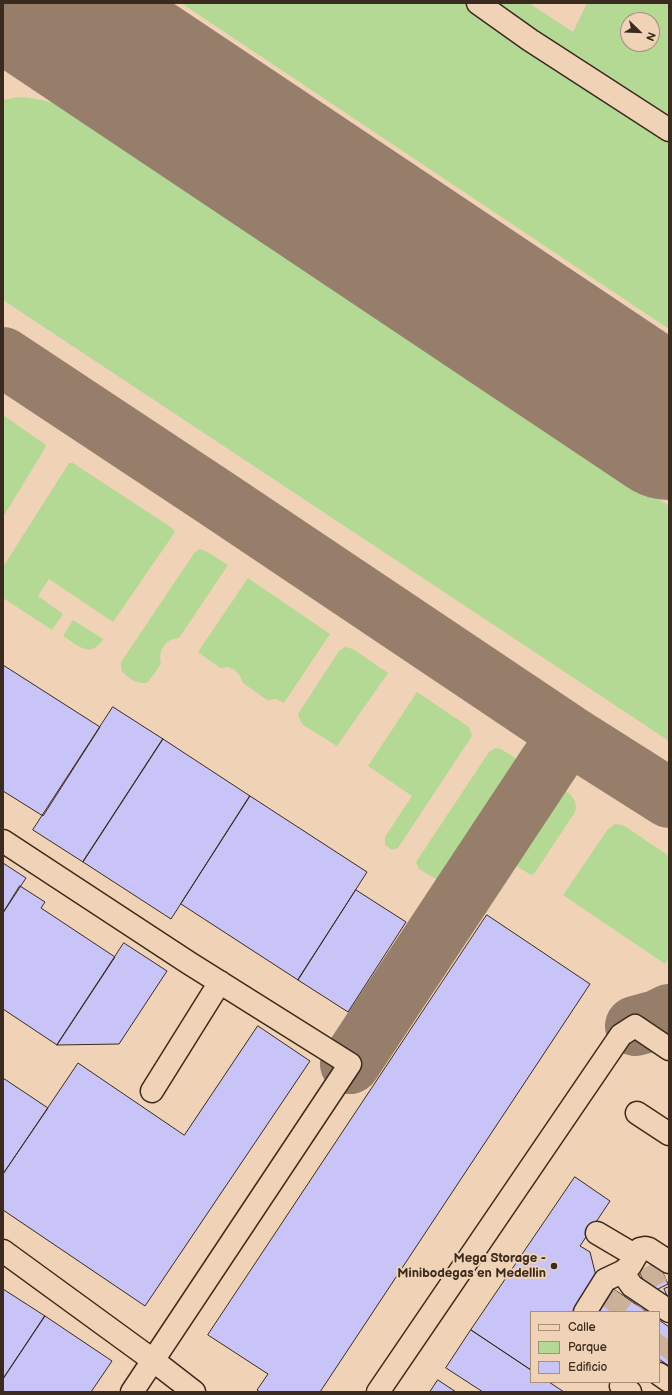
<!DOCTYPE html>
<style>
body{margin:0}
#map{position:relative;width:672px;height:1395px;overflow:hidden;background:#f0d3b6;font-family:"Balsamiq Sans",sans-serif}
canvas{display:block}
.frame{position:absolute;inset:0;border:4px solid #3b2a1e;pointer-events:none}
.legend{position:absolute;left:530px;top:1311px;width:130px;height:72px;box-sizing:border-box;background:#f0d3b6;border:1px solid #a88f79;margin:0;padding:5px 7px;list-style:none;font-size:12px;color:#3b2a1e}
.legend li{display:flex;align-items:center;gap:8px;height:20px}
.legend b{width:20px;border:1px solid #a88f79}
.north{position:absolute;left:620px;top:12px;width:40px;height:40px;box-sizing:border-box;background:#f0d3b6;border:1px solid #a88f79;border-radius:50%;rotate:113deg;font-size:11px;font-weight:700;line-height:16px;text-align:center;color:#3b2a1e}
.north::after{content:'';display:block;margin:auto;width:14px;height:18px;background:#3b2a1e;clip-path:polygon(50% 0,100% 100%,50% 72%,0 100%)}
</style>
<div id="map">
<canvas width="672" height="1395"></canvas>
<div class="frame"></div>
<ul class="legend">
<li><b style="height:5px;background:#f0d3b6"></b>Calle</li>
<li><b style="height:11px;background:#b3d995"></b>Parque</li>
<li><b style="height:11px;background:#c9c4f7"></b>Edificio</li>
</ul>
<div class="north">N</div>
</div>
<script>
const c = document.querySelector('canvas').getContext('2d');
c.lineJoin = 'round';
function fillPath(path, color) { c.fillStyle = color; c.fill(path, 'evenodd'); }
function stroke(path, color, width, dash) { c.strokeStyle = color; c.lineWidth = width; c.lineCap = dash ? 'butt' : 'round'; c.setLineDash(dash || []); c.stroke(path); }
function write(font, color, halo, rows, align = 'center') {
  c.font = font + ' "Balsamiq Sans",sans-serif'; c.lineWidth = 4; c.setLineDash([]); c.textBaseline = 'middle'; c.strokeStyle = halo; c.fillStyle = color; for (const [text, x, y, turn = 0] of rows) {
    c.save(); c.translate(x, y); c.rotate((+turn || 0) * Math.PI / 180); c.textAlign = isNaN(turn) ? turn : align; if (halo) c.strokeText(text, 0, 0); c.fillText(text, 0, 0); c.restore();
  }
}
fillPath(new Path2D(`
 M 181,3 L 529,3 L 573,32 L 587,3 L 669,3 L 669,329 ZM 628,20 L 652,20 L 652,44 L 628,44 Z
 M 19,97 C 42,98 62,105 83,113 L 669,506 L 669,741 L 3,300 L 3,100 Z
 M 3,415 L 46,445 L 44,450 L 3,517 Z
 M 69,463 L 73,463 L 172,528 L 175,532 L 113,622 L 49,579 L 38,596 L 63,614 L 52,630 L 3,598 L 3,567 Z
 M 200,549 L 206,551 L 228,565 L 179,638 C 165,639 158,650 161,664 L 148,682 C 142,686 126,678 122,671 C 121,668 121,665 121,662 L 195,552 Z
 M 248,578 L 330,634 L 284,703 L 276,699 L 267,700 L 243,683 L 240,676 L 235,670 L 228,667 L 220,668 L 198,652 Z
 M 73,620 L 103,639 C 90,660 78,645 63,636 Z
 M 345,647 L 353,649 L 388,673 L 337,746 L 303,725 L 299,718 L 298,714 L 339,651 Z
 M 417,692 L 469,727 L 472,736 L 398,848 L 392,850 L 385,845 L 385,837 L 412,796 L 368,766 Z
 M 495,748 L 501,749 L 526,765 L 528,768 L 528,775 L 454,884 L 448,886 L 419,869 L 416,862 L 489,752 Z
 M 554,786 C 566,789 580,799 575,812 L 534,874 L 531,875 L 516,866 L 514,863 L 512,841 L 541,794 L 545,789 Z
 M 615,824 L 623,825 L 669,856 L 669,957 L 665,964 L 563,895 L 608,829 Z`), '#b3d995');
stroke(new Path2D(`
 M 3,15 C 19,6 30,2 48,10
 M 3,357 L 216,498 L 568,734 L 669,798
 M 635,1026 L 657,1020 L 669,1014
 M 350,1064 L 568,734`), '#967e6a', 60);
stroke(new Path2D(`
 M 38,3 L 669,425`), '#967e6a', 150);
const building = new Path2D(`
 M 3,665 L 100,727 L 43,816 L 3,791 Z
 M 113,707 L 163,739 L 83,862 L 33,830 Z
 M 163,739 L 250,796 L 171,919 L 83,862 Z
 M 250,796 L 367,872 L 298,980 L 181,904 Z
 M 3,863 L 26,878 L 3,913 Z
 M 20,886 L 45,902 L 41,908 L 115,957 L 57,1045 L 3,1009 L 3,913 Z
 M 356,890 L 406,922 L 348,1012 L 298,980 Z
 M 487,915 L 590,984 L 320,1392 L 260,1392 L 257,1390 L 268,1374 L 208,1335 Z
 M 124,943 L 167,971 L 119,1044 L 57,1045 Z
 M 258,1026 L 310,1061 L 145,1306 L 3,1210 L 3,1174 L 78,1063 L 184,1135 Z
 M 3,1078 L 48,1108 L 3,1174 Z
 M 575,1177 L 610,1201 L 580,1246 L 590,1252 L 597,1280 L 576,1312 L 531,1312 L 531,1370 L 471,1330 Z
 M 659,1264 L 668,1284 L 650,1293 L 640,1273 Z
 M 669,1287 L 669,1300 L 664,1289 Z
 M 612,1288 L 647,1312 L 596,1312 Z
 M 3,1289 L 45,1316 L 3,1379 Z
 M 45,1316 L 112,1361 L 91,1392 L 3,1392 L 3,1379 Z
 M 659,1320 L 669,1327 L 669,1366 L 659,1359 Z
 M 471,1330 L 531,1370 L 531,1382 L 549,1382 L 564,1392 L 483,1392 L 446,1368 Z
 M 438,1380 L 456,1392 L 430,1392 Z`);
fillPath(building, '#c9c4f7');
stroke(building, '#3b2a1e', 1);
stroke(new Path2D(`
 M 644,1280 L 662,1271
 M 611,1312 L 623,1296
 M 644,1312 L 645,1311
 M 659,1354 L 669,1340`), '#ccb198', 22, [22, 11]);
const minor = new Path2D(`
 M 478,3 L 530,40 L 669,130
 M 3,841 L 189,963 L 350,1064 L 132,1392
 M 152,1091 L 220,982
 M 637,1113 L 669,1134
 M 597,1233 L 636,1256
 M 3,1251 L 154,1361 L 194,1392
 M 622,1272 L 632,1286 L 669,1311
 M 585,1312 L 605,1280 L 622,1272 L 630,1266 L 640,1249 L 645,1248 L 649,1249 L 669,1262
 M 659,1374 L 669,1381
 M 621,1386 L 630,1392
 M 378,1392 L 621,1035 L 635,1026 L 669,1049`);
stroke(minor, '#3b2a1e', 25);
stroke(minor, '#f0d3b6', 22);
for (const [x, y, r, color] of [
 [554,1266,4,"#3b2a1e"]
]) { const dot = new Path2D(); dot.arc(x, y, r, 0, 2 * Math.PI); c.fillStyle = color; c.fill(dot); stroke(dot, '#f0d3b6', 1.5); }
write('bold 13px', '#3b2a1e', '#f0d3b6', [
 ["Mega Storage -",546,1259],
 ["Minibodegas en Medellin",546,1274]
], 'right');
</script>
